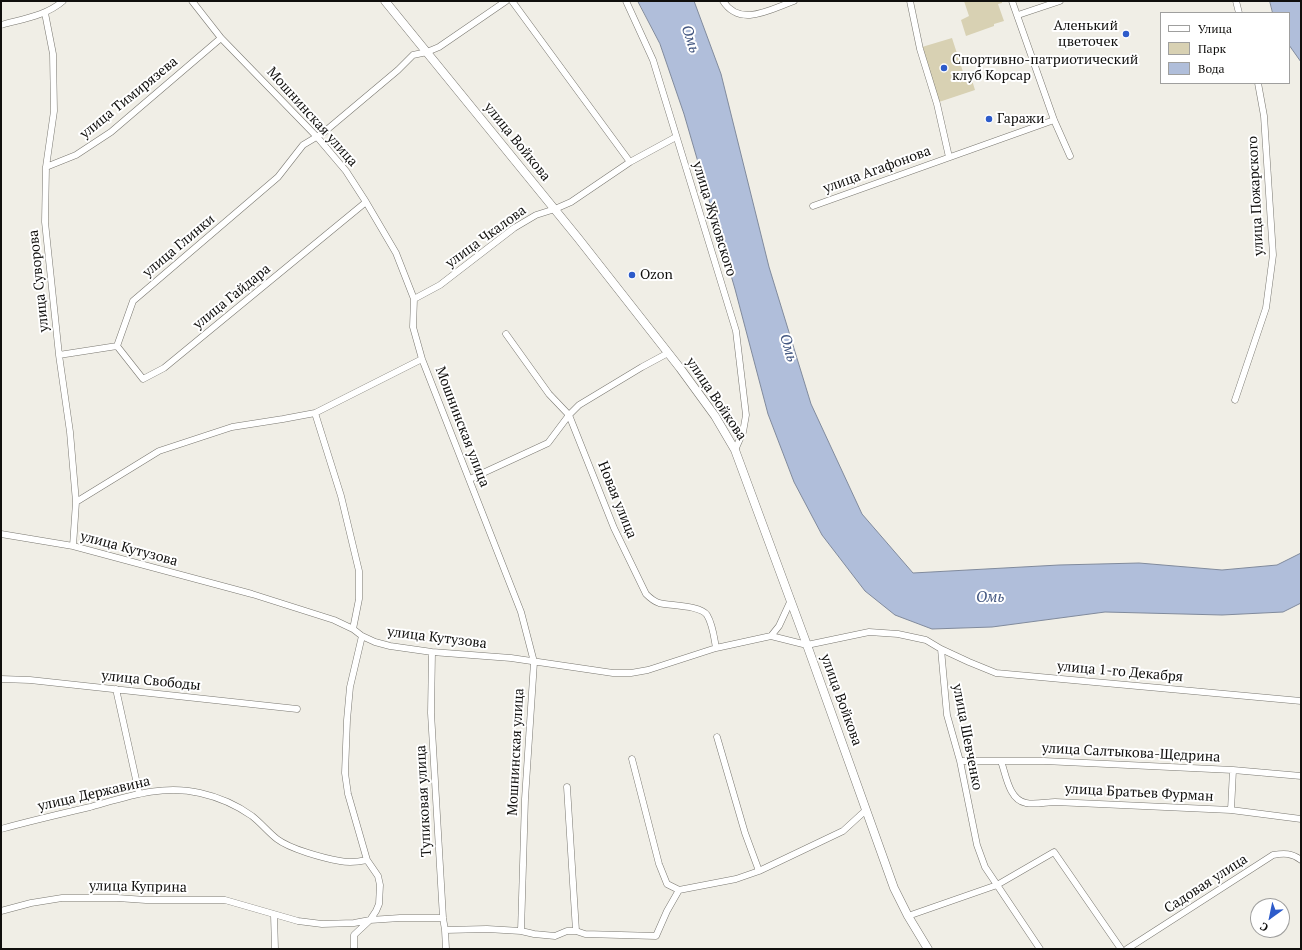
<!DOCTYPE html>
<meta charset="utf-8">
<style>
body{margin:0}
#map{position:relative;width:1302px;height:950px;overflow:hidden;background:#f0eee6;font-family:"PT Serif",serif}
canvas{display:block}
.frame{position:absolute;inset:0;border:2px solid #100f0d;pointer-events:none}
.legend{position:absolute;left:1160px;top:12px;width:130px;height:72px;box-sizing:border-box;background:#fff;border:1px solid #9f9f9e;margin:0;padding:5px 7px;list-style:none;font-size:12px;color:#100f0d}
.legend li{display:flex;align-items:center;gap:8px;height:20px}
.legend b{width:20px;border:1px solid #9f9f9e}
.north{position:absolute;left:1250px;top:898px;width:40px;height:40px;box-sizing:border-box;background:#fff;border:1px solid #9f9f9e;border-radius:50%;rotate:213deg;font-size:11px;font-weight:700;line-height:16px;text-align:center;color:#100f0d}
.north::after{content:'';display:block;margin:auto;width:14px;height:18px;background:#2d5bca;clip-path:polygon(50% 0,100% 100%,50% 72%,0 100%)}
</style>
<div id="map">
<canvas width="1302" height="950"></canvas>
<div class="frame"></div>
<ul class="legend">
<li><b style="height:5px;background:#fff"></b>Улица</li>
<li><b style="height:11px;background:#d8d1b3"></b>Парк</li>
<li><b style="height:11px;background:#b0beda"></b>Вода</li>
</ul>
<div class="north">С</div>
</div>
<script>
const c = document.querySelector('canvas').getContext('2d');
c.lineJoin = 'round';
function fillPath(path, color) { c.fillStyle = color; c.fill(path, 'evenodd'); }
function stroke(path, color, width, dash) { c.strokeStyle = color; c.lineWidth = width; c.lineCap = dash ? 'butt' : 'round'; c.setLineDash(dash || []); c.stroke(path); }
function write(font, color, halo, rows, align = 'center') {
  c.font = font + ' "PT Serif",serif'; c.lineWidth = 4; c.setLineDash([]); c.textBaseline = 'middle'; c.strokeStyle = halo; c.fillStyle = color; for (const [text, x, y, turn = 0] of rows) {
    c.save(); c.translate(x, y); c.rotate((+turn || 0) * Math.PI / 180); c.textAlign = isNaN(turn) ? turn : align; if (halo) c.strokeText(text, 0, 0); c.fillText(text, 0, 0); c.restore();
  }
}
fillPath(new Path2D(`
 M 964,1 L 1002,1 L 1002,3 L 998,4 L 1004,21 L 994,24 L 994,26 L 966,36 L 961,20 L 969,16 Z
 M 952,38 L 965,78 L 971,77 L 975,90 L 939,102 L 922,47 Z`), '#d8d1b3');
const water = new Path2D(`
 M 638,1 L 694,1 L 721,74 L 769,267 L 811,404 L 862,514 L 913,573 L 1059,565 L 1139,563 L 1222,570 L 1277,565 L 1301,553 L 1301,603 L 1283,612 L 1222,615 L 1105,612 L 992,627 L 932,629 L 895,615 L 865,591 L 822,535 L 794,482 L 768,414 L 735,289 L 684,114 L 660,44 Z
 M 1270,1 L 1301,1 L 1301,62 L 1289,45 L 1289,13 L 1273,13 Z`);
fillPath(water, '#b0beda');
stroke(water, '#808a9c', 1);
const street = new Path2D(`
 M 192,1 L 221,38 L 318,138 L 346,171 L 366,202 L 396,253 L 414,299 L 413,327 L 422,359 L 521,612 L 534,662 L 525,799 L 521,931
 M 512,1 L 630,162
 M 626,1 L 653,60 L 736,331 L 746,415 L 743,432 L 735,450
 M 723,1 C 740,28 771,9 794,1
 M 910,1 L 920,49 L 937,104 L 949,157
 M 1012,1 L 1054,120 L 1070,156
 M 1236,1 L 1239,13
 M 45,13 L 53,54 L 54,111 L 46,167 L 45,222 L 59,355 L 70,432 L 76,502 L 73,546
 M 1018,15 L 1060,1
 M 1,25 C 22,19 46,16 63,1
 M 46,167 L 76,155 L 111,132 L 221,38
 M 813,206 L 1054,120
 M 414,299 L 440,285 L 514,228 L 536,215 L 555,209 L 571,202 L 630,162 L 676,137
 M 506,334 L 549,394 L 569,415 L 614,528 L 646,594 C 650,598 653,601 659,603 C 670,606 700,605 707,615 C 713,625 714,637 716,648
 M 117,346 L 143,379 L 164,368 L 366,202
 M 59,355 L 117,346 L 133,301 L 278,177 L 303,145 L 323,133 L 398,70 L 413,55 L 427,52 L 439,47 L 506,1
 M 1235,400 L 1266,308 L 1273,255 L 1264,116 L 1258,83
 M 315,413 L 341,496 L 359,571 L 359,599 L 353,629
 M 470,479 L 548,443 L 569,415 L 579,405 L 642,367 L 668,353
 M 76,502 L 159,451 L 232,427 L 283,419 L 315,413 L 422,359
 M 1,534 L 73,546 L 252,594 L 334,620 L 353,629 L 362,636 L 375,642 L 390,646 L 432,652 L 511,658 L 613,673 L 631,673 L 648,670 L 716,648 L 771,636 L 807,645 L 869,632 L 898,634 L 926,640 L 941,649 L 947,715 L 960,761 L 977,845 L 985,867 L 1040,949
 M 771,636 L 779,626 L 791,600
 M 941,649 L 969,662 L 996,673 L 1301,701
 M 432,652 L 431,713 L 443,918 L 445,930 L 446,949
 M 1,679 L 30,680 L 297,709
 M 116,689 L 139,793
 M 717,737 L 745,833 L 759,871
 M 632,759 L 659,864 L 667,884 L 679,890
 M 960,761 L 1044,761 L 1233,770 L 1301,776
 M 1001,761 C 1006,775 1009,800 1026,803 C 1035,805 1047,802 1055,802 L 1231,810 L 1301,819
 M 567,787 L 576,931
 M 1231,810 L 1233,770
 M 1,829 C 30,821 60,814 90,807 C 126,797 162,784 200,793 C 218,797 238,806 252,816 C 261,823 268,832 277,839 C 290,849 323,858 340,861 C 349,863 358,862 367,860
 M 1,911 L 31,903 L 62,898 L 117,898 L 146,900 L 225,900 L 298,921 L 322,924 L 354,923 L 370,920 L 400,918 L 443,918
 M 274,915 L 275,949
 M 908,916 L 997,885 L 1054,852 L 1121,949
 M 445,930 L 487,929 L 521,931 L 534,934 L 555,936 L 567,931 L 576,931 L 585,934 L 656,936 L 667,911 L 679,890 L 736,879 L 759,871 L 843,831 L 866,810
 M 354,949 L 354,935 L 370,920 L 376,911 L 379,904 L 380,885 L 378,876 L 367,860 L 348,794 L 345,773 L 347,720 L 350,687 L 362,636
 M 1127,949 L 1273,855 C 1284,853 1292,853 1301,860`);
const secondary = new Path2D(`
 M 385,1 L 578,238 L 680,368 L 715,416 L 735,450 L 807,645 L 894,888 L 908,916 L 928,949`);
stroke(street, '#797770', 7);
stroke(secondary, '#797770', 9);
stroke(street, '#fff', 6);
stroke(secondary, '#fff', 8);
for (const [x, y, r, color] of [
 [1126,34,4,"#2d5bca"],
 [944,68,4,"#2d5bca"],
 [989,119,4,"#2d5bca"],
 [632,275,4,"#2d5bca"]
]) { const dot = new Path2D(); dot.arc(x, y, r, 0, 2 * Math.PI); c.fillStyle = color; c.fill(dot); stroke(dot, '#fff', 1.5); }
write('14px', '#100f0d', '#fff', [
 ["Аленький",1118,26,"right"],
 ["цветочек",1118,42,"right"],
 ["Спортивно-патриотический",952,60],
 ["клуб Корсар",952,76],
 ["Гаражи",997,119],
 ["Ozon",640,275]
], 'left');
write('14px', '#100f0d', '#fff', [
 ["улица Тимирязева",129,98,-39],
 ["Мошнинская улица",312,117,48],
 ["улица Войкова",517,142,51],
 ["улица Агафонова",877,170,-20],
 ["улица Пожарского",1256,196,-93],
 ["улица Жуковского",714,219,73],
 ["улица Чкалова",486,237,-36],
 ["улица Глинки",179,246,-40],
 ["улица Суворова",39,281,-96],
 ["улица Гайдара",232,297,-39],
 ["улица Войкова",716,399,56],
 ["Мошнинская улица",462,427,69],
 ["Новая улица",617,500,68],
 ["улица Кутузова",129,549,15],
 ["улица Кутузова",437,638,7],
 ["улица 1-го Декабря",1120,672,5],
 ["улица Свободы",151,681,6],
 ["улица Войкова",841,700,70],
 ["улица Шевченко",967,737,79],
 ["Мошнинская улица",516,752,-87],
 ["улица Салтыкова-Щедрина",1131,753,3],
 ["улица Братьев Фурман",1139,793,3],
 ["улица Державина",94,794,-13],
 ["Тупиковая улица",424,801,-93],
 ["Садовая улица",1206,884,-33],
 ["улица Куприна",138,887,1]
]);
write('italic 15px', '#425680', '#fff', [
 ["Омь",690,39,72],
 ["Омь",788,348,74],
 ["Омь",990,598]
]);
</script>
